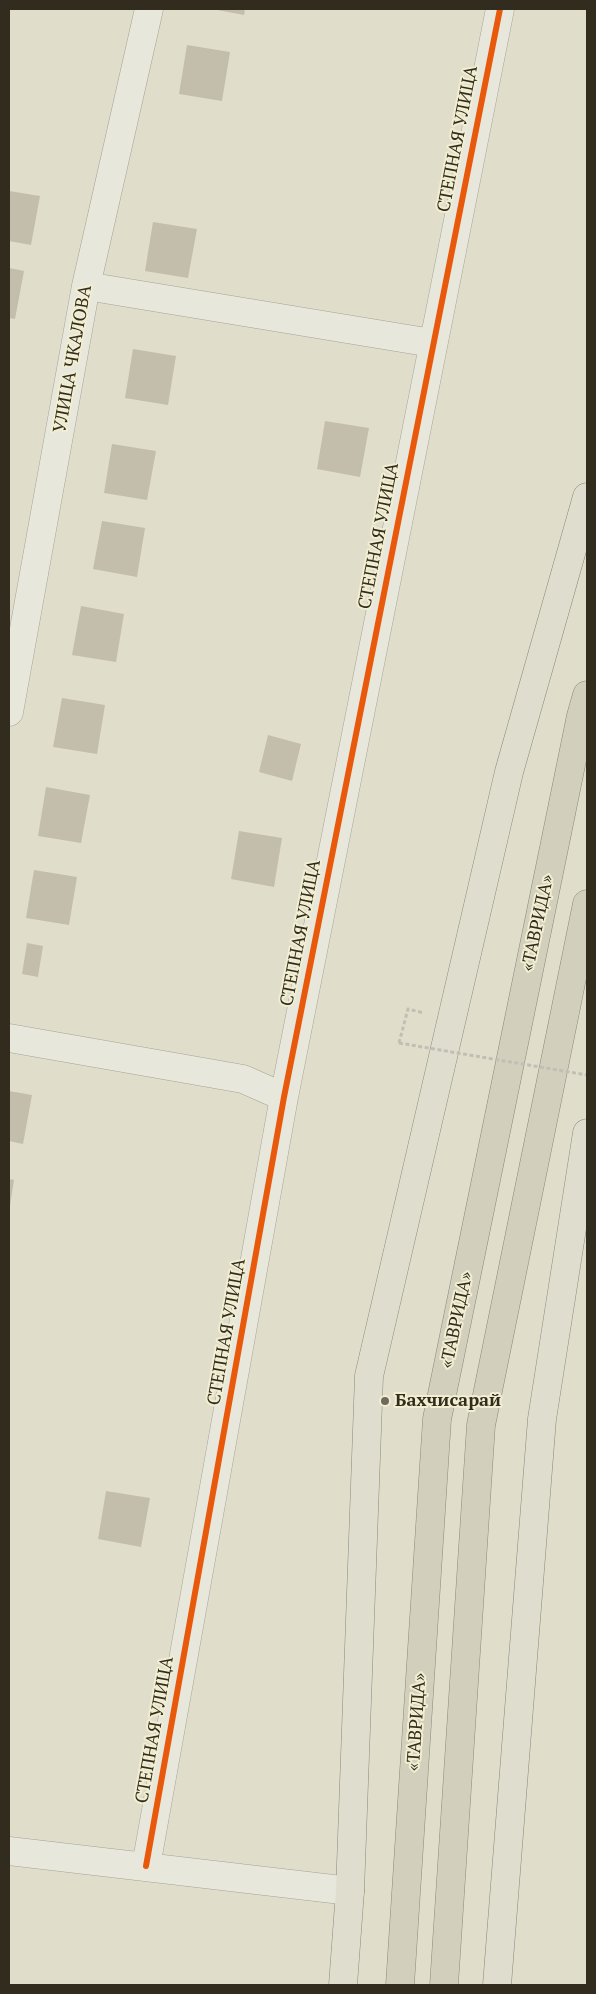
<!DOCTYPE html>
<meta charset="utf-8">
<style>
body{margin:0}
#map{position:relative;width:596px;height:1994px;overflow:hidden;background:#e0decb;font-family:"PT Serif",serif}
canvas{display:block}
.frame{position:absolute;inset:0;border:10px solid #322c1e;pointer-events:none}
</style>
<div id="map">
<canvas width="596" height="1994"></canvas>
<div class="frame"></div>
</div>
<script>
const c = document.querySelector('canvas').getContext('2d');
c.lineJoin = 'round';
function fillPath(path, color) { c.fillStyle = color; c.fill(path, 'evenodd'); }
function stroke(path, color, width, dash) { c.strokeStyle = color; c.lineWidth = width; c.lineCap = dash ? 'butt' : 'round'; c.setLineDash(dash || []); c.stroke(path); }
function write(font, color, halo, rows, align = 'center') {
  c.font = font + ' "PT Serif",serif'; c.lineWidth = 4; c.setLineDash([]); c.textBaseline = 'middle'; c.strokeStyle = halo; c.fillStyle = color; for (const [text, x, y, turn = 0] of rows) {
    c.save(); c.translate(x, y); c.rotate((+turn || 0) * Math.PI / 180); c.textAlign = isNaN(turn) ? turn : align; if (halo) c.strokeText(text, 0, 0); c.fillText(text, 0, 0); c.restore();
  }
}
fillPath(new Path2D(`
 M 212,9 L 245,9 L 244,15 Z
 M 187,45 L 230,52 L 222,101 L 179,94 Z
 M 9,191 L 40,196 L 31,245 L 9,241 Z
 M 153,222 L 197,229 L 188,278 L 145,271 Z
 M 9,268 L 24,271 L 15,319 L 9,318 Z
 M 133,349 L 176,356 L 168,405 L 125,398 Z
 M 325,421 L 369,428 L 360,477 L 317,469 Z
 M 112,444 L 156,451 L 147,500 L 104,493 Z
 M 102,521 L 145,528 L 137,577 L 93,569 Z
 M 81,606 L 124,614 L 116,662 L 72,655 Z
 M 62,698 L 105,705 L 97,754 L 53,747 Z
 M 268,735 L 301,744 L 292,781 L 259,772 Z
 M 46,787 L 90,795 L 81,843 L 38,836 Z
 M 239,831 L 282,838 L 274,887 L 231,879 Z
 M 34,870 L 77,877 L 69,925 L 26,918 Z
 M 27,943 L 43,946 L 38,977 L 22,974 Z
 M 9,1091 L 32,1095 L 23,1144 L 9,1141 Z
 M 9,1179 L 14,1180 L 10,1206 L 9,1206 Z
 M 106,1491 L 150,1498 L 141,1547 L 98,1539 Z`), '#c3bdac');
const minor = new Path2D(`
 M 86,286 L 432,343
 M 9,712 L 86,286 L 149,9
 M 9,1038 L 243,1079 L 284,1097
 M 9,1851 L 350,1891
 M 146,1866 L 284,1097 L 500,9`);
const major = new Path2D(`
 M 343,1985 L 350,1891 L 369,1376 L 509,772 L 587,497
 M 497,1985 L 542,1419 L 587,1133`);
const highway = new Path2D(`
 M 400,1985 L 437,1419 L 581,716 L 587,695
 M 444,1985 L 481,1425 L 587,904`);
stroke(minor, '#a5a295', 29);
stroke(major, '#8a887b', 29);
stroke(highway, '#8a887b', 29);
stroke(new Path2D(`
 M 399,1043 L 408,1009 L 424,1013`), '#c1bfb4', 3, [4, 2.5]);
stroke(minor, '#e8e7dc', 28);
stroke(major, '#dfdece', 28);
stroke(highway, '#d2cfbd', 28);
stroke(new Path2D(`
 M 399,1043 L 587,1075`), '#c1bfb4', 3, [4, 2.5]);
stroke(new Path2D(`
 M 146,1866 L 284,1097 L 500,9`), '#e8590c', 6);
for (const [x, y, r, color] of [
 [385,1401,5,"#6f6a5b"]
]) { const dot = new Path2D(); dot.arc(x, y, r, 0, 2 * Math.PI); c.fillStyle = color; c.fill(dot); stroke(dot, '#f1eed1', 2); }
write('18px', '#322c1e', '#f1eed1', [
 ["СТЕПНАЯ УЛИЦА",458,139,-79],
 ["УЛИЦА ЧКАЛОВА",73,359,-80],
 ["СТЕПНАЯ УЛИЦА",379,536,-79],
 ["«ТАВРИДА»",538,923,-78],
 ["СТЕПНАЯ УЛИЦА",301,933,-79],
 ["«ТАВРИДА»",457,1320,-78],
 ["СТЕПНАЯ УЛИЦА",227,1332,-80],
 ["«ТАВРИДА»",417,1722,-86],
 ["СТЕПНАЯ УЛИЦА",155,1730,-80]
]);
write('bold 18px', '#322c1e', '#f1eed1', [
 ["Бахчисарай",395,1401]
], 'left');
</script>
